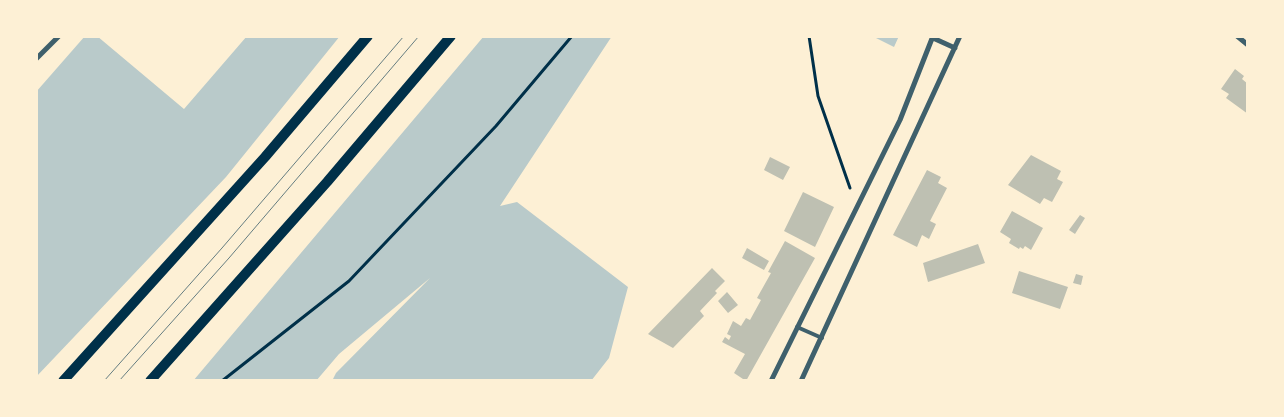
<!DOCTYPE html>
<style>
body{margin:0}
#map{position:relative;width:1284px;height:417px;overflow:hidden;background:#fdf0d5;font-family:Lato,sans-serif}
canvas{display:block}
.frame{position:absolute;inset:0;border:38px solid #fdf0d5;pointer-events:none}
</style>
<div id="map">
<canvas width="1284" height="417"></canvas>
<div class="frame"></div>
</div>
<script>
const c = document.querySelector('canvas').getContext('2d');
c.lineJoin = 'round';
function fillPath(path, color) { c.fillStyle = color; c.fill(path, 'evenodd'); }
function stroke(path, color, width, dash) { c.strokeStyle = color; c.lineWidth = width; c.lineCap = dash ? 'butt' : 'round'; c.setLineDash(dash || []); c.stroke(path); }
fillPath(new Path2D(`
 M 85,36 L 97,36 L 184,109 L 247,36 L 340,36 L 226,177 L 36,377 L 36,92 Z
 M 484,36 L 612,36 L 500,206 L 517,202 L 628,287 L 609,358 L 591,381 L 332,381 L 336,373 L 430,278 L 339,354 L 316,381 L 193,381 Z
 M 872,36 L 899,36 L 894,47 Z`), '#b9caca');
fillPath(new Path2D(`
 M 1235,69 L 1244,76 L 1242,79 L 1248,84 L 1248,114 L 1226,98 L 1229,94 L 1221,89 Z
 M 1031,155 L 1061,171 L 1057,179 L 1063,182 L 1052,202 L 1044,198 L 1040,204 L 1008,185 Z
 M 770,157 L 790,167 L 783,180 L 764,170 Z
 M 927,170 L 941,177 L 938,183 L 947,188 L 930,221 L 936,224 L 929,239 L 922,235 L 917,247 L 893,235 Z
 M 803,192 L 834,207 L 815,247 L 784,231 Z
 M 1012,211 L 1043,228 L 1031,250 L 1025,246 L 1023,249 L 1020,247 L 1019,249 L 1009,243 L 1011,239 L 1000,232 Z
 M 1080,215 L 1085,218 L 1075,234 L 1069,230 Z
 M 785,241 L 815,258 L 746,381 L 734,373 L 745,354 L 722,342 L 725,337 L 729,340 L 731,336 L 727,334 L 733,321 L 741,326 L 746,318 L 750,320 L 761,300 L 757,298 L 771,273 L 768,272 Z
 M 978,244 L 985,263 L 928,282 L 923,263 Z
 M 747,248 L 769,261 L 764,270 L 742,258 Z
 M 712,268 L 725,281 L 715,291 L 717,293 L 700,311 L 704,316 L 673,348 L 648,334 Z
 M 1019,271 L 1068,287 L 1060,309 L 1012,293 Z
 M 1076,274 L 1083,276 L 1081,285 L 1073,283 Z
 M 727,292 L 738,305 L 728,313 L 718,301 Z`), '#bec0b2');
stroke(new Path2D(`
 M 809,36 L 818,96 L 850,188
 M 222,381 L 349,281 L 496,126 L 572,36`), '#003049', 3);
stroke(new Path2D(`
 M 797,327 L 822,338`), '#3f606c', 4);
stroke(new Path2D(`
 M 1237,36 L 1248,45
 M 933,38 L 955,48
 M 36,59 L 59,36
 M 771,381 L 900,120 L 933,36
 M 801,381 L 960,36`), '#3f606c', 5);
stroke(new Path2D(`
 M 63,381 L 265,157 L 368,36
 M 150,381 L 327,182 L 451,36`), '#003049', 10);
stroke(new Path2D(`
 M 104,381 L 222,248 L 404,36
 M 119,381 L 229,258 L 419,36`), '#657d81', 1);
</script>
